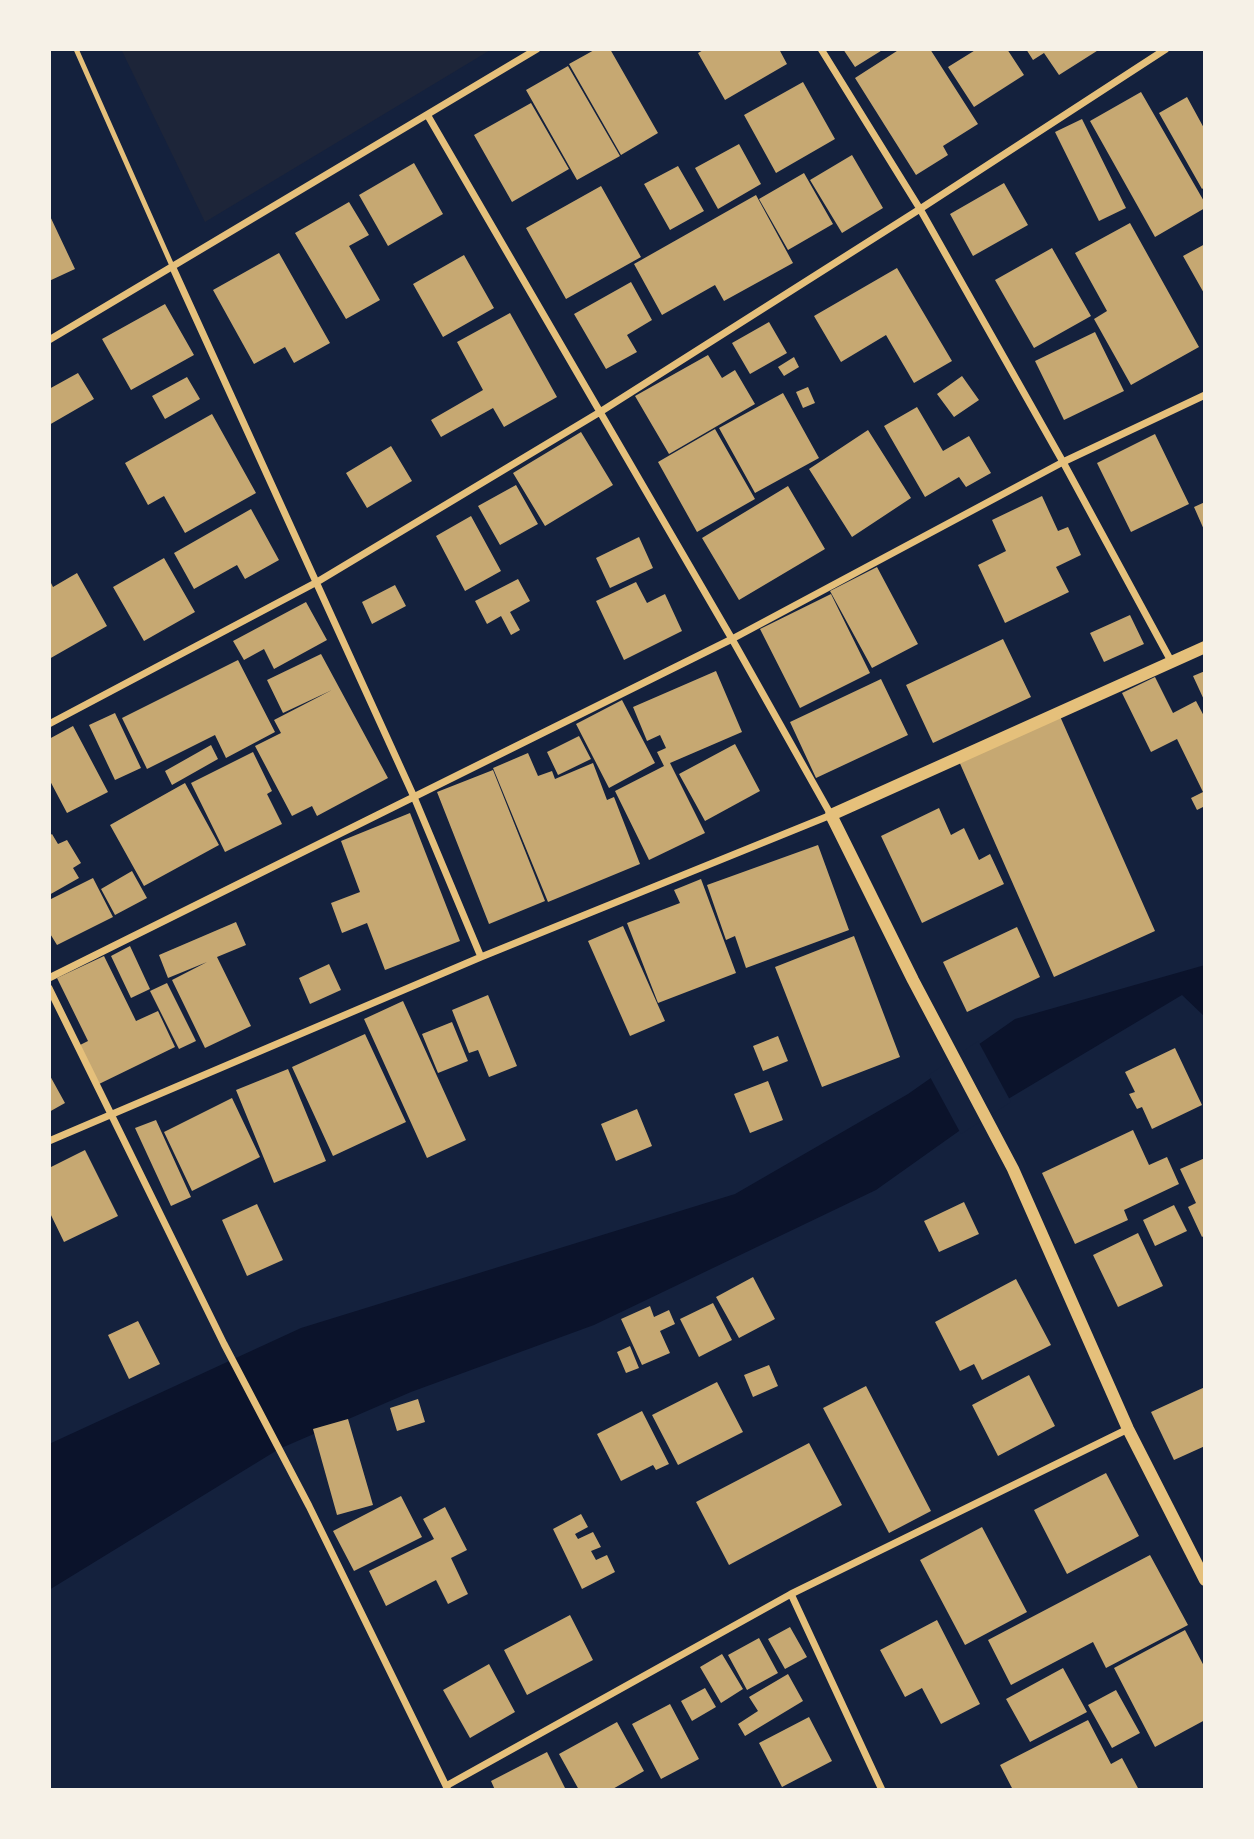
<!DOCTYPE html>
<style>
body{margin:0}
#map{position:relative;width:1254px;height:1839px;overflow:hidden;background:#14213d;font-family:Figtree,sans-serif}
canvas{display:block}
.frame{position:absolute;inset:0;border:51px solid #f6f1e7;pointer-events:none}
</style>
<div id="map">
<canvas width="1254" height="1839"></canvas>
<div class="frame"></div>
</div>
<script>
const c = document.querySelector('canvas').getContext('2d');
c.lineJoin = 'round';
function fillPath(path, color) { c.fillStyle = color; c.fill(path, 'evenodd'); }
function stroke(path, color, width, dash) { c.strokeStyle = color; c.lineWidth = width; c.lineCap = dash ? 'butt' : 'round'; c.setLineDash(dash || []); c.stroke(path); }
fillPath(new Path2D(`
 M 121,49 L 492,49 L 205,222 Z`), '#1d2539');
fillPath(new Path2D(`
 M 1205,965 L 1205,1017 L 1182,995 L 983,1114 L 876,1190 L 594,1325 L 411,1392 L 279,1449 L 49,1590 L 49,1444 L 301,1328 L 735,1194 L 908,1094 L 1015,1019 Z`), '#0b132b');
fillPath(new Path2D(`
 M 978,1041 L 1011,1102 L 961,1134 L 929,1075 Z`), '#14213d');
fillPath(new Path2D(`
 M 596,49 L 610,49 L 658,133 L 621,155 L 569,64 Z
 M 705,49 L 779,49 L 787,64 L 725,100 L 698,53 Z
 M 843,49 L 884,49 L 855,67 Z
 M 900,49 L 930,49 L 978,124 L 943,146 L 948,155 L 916,175 L 855,78 Z
 M 977,49 L 1007,49 L 1024,75 L 974,107 L 948,67 Z
 M 1026,49 L 1100,49 L 1059,75 L 1044,53 L 1033,60 Z
 M 568,66 L 620,156 L 577,180 L 526,90 Z
 M 803,82 L 835,139 L 776,173 L 744,115 Z
 M 1141,92 L 1205,203 L 1205,208 L 1155,237 L 1090,121 Z
 M 1187,97 L 1205,130 L 1205,187 L 1202,189 L 1159,113 Z
 M 531,103 L 569,169 L 512,202 L 474,135 Z
 M 1082,119 L 1126,208 L 1099,221 L 1055,132 Z
 M 739,144 L 761,184 L 718,209 L 695,168 Z
 M 852,155 L 883,208 L 842,233 L 810,180 Z
 M 414,163 L 443,214 L 388,246 L 359,195 Z
 M 678,166 L 704,211 L 670,230 L 644,184 Z
 M 804,173 L 833,224 L 788,250 L 759,199 Z
 M 1004,183 L 1028,225 L 973,256 L 950,214 Z
 M 601,186 L 641,257 L 566,299 L 526,228 Z
 M 756,195 L 793,263 L 724,301 L 715,285 L 662,315 L 634,264 Z
 M 349,202 L 369,235 L 349,246 L 380,300 L 346,319 L 295,233 Z
 M 49,214 L 75,269 L 49,281 Z
 M 1130,223 L 1199,347 L 1131,385 L 1094,319 L 1107,311 L 1075,253 Z
 M 1205,244 L 1205,295 L 1183,256 Z
 M 1052,248 L 1091,316 L 1034,348 L 995,280 Z
 M 279,253 L 330,343 L 294,363 L 285,347 L 254,364 L 213,290 Z
 M 464,255 L 494,308 L 443,337 L 413,284 Z
 M 897,268 L 952,361 L 914,383 L 886,335 L 841,362 L 814,316 Z
 M 631,282 L 652,320 L 627,335 L 637,352 L 606,369 L 574,314 Z
 M 165,304 L 194,355 L 131,390 L 102,339 Z
 M 510,313 L 557,397 L 504,427 L 493,408 L 441,437 L 431,420 L 483,390 L 457,342 Z
 M 769,322 L 787,353 L 750,374 L 732,343 Z
 M 1095,332 L 1124,391 L 1064,420 L 1035,361 Z
 M 708,355 L 722,378 L 735,370 L 755,404 L 669,454 L 635,396 Z
 M 794,357 L 799,367 L 784,376 L 778,367 Z
 M 78,373 L 94,399 L 49,425 L 49,389 Z
 M 962,376 L 979,400 L 954,417 L 937,394 Z
 M 187,377 L 200,399 L 165,419 L 152,396 Z
 M 808,387 L 815,403 L 803,408 L 796,392 Z
 M 783,393 L 819,458 L 755,493 L 719,428 Z
 M 917,407 L 943,451 L 969,436 L 991,473 L 966,487 L 959,477 L 925,497 L 884,426 Z
 M 212,414 L 256,493 L 185,533 L 164,496 L 148,505 L 125,463 Z
 M 715,429 L 755,499 L 697,532 L 658,462 Z
 M 868,430 L 911,498 L 852,537 L 809,469 Z
 M 581,432 L 613,485 L 545,526 L 513,473 Z
 M 1155,434 L 1189,504 L 1131,532 L 1097,463 Z
 M 391,446 L 412,481 L 367,508 L 346,473 Z
 M 516,485 L 538,524 L 500,545 L 478,506 Z
 M 788,486 L 825,549 L 739,600 L 702,538 Z
 M 1042,496 L 1058,531 L 1068,527 L 1081,555 L 1056,567 L 1069,592 L 1005,623 L 978,565 L 1006,551 L 992,520 Z
 M 1205,502 L 1205,532 L 1194,507 Z
 M 251,509 L 279,560 L 245,579 L 237,565 L 194,589 L 174,553 Z
 M 471,516 L 501,571 L 465,591 L 436,536 Z
 M 639,537 L 653,568 L 610,588 L 596,558 Z
 M 164,558 L 195,612 L 144,641 L 113,587 Z
 M 877,567 L 918,644 L 872,668 L 830,591 Z
 M 77,573 L 107,626 L 49,659 L 49,579 L 53,587 Z
 M 518,579 L 530,601 L 510,612 L 520,630 L 511,635 L 501,616 L 487,624 L 475,601 Z
 M 636,582 L 647,603 L 665,594 L 682,631 L 624,660 L 596,601 Z
 M 395,585 L 406,606 L 372,624 L 362,602 Z
 M 831,594 L 870,673 L 800,708 L 760,629 Z
 M 306,602 L 327,640 L 274,669 L 264,649 L 244,660 L 233,641 Z
 M 1130,615 L 1144,644 L 1104,662 L 1090,633 Z
 M 1003,639 L 1031,697 L 933,743 L 906,685 Z
 M 321,654 L 388,778 L 317,816 L 312,806 L 292,816 L 255,746 L 281,733 L 274,720 L 332,690 L 283,713 L 267,680 Z
 M 238,660 L 275,732 L 226,758 L 215,735 L 147,769 L 122,718 Z
 M 716,671 L 742,732 L 670,763 L 705,833 L 649,860 L 615,791 L 664,766 L 657,752 L 666,748 L 660,735 L 647,741 L 633,707 Z
 M 1205,671 L 1205,702 L 1193,676 Z
 M 1155,677 L 1173,713 L 1196,701 L 1205,718 L 1205,806 L 1197,810 L 1191,798 L 1203,792 L 1177,739 L 1151,752 L 1122,693 Z
 M 881,679 L 908,735 L 816,778 L 790,722 Z
 M 622,700 L 655,763 L 609,788 L 576,724 Z
 M 115,713 L 141,768 L 115,780 L 89,725 Z
 M 1059,714 L 1155,931 L 1054,977 L 958,759 Z
 M 73,726 L 108,792 L 67,813 L 49,779 L 49,739 Z
 M 579,736 L 591,759 L 558,775 L 547,752 Z
 M 735,744 L 760,791 L 705,821 L 679,774 Z
 M 211,745 L 218,759 L 172,785 L 165,771 Z
 M 253,752 L 272,791 L 267,794 L 282,824 L 225,852 L 191,783 Z
 M 528,753 L 538,776 L 552,771 L 555,779 L 593,763 L 607,800 L 614,797 L 640,864 L 548,902 L 493,768 Z
 M 493,770 L 545,901 L 489,924 L 437,792 Z
 M 185,783 L 219,845 L 144,886 L 110,825 Z
 M 939,808 L 951,835 L 964,828 L 979,860 L 990,854 L 1004,884 L 922,923 L 881,836 Z
 M 410,813 L 460,941 L 385,970 L 367,923 L 342,933 L 331,903 L 360,892 L 341,841 Z
 M 52,834 L 58,844 L 67,840 L 81,863 L 73,868 L 79,878 L 49,895 L 49,836 Z
 M 818,845 L 849,930 L 746,968 L 735,936 L 726,940 L 707,885 Z
 M 132,871 L 147,898 L 115,915 L 101,889 Z
 M 93,878 L 113,917 L 57,945 L 49,932 L 49,900 Z
 M 701,879 L 736,973 L 658,1003 L 627,923 L 680,903 L 674,890 Z
 M 236,922 L 246,945 L 217,957 L 251,1026 L 205,1048 L 172,980 L 207,962 L 168,978 L 159,955 Z
 M 623,926 L 665,1021 L 630,1036 L 588,941 Z
 M 1017,927 L 1040,977 L 967,1012 L 943,962 Z
 M 854,936 L 900,1057 L 822,1087 L 775,967 Z
 M 130,946 L 150,989 L 131,998 L 111,956 Z
 M 104,956 L 136,1021 L 158,1011 L 175,1047 L 99,1084 L 80,1045 L 88,1041 L 57,978 Z
 M 329,964 L 341,990 L 310,1004 L 299,978 Z
 M 167,983 L 196,1041 L 179,1049 L 150,991 Z
 M 488,995 L 517,1066 L 489,1077 L 478,1050 L 469,1053 L 452,1010 Z
 M 403,1001 L 466,1140 L 427,1158 L 364,1019 Z
 M 452,1022 L 468,1061 L 438,1073 L 422,1034 Z
 M 365,1034 L 406,1122 L 333,1156 L 292,1067 Z
 M 778,1036 L 788,1061 L 763,1071 L 753,1046 Z
 M 1175,1048 L 1202,1105 L 1152,1129 L 1142,1107 L 1137,1109 L 1129,1094 L 1135,1092 L 1125,1072 Z
 M 288,1069 L 326,1161 L 274,1183 L 236,1090 Z
 M 49,1074 L 65,1103 L 49,1112 Z
 M 768,1081 L 783,1120 L 750,1133 L 734,1094 Z
 M 232,1098 L 260,1157 L 192,1191 L 164,1132 Z
 M 637,1109 L 652,1146 L 616,1161 L 601,1124 Z
 M 156,1120 L 191,1197 L 171,1206 L 135,1128 Z
 M 1133,1130 L 1149,1165 L 1167,1157 L 1179,1184 L 1124,1210 L 1128,1220 L 1075,1244 L 1042,1173 Z
 M 85,1150 L 118,1216 L 64,1242 L 49,1211 L 49,1168 Z
 M 1205,1158 L 1205,1235 L 1202,1237 L 1188,1207 L 1196,1203 L 1180,1169 Z
 M 964,1202 L 979,1234 L 939,1252 L 924,1221 Z
 M 257,1204 L 283,1260 L 247,1276 L 222,1220 Z
 M 1174,1205 L 1187,1231 L 1155,1246 L 1143,1220 Z
 M 1138,1233 L 1163,1286 L 1118,1307 L 1093,1255 Z
 M 753,1277 L 775,1319 L 739,1338 L 716,1297 Z
 M 1016,1279 L 1051,1345 L 982,1380 L 974,1364 L 960,1371 L 935,1322 Z
 M 713,1303 L 732,1340 L 699,1357 L 680,1319 Z
 M 650,1306 L 654,1317 L 669,1310 L 675,1324 L 660,1331 L 670,1353 L 642,1365 L 621,1319 Z
 M 138,1321 L 160,1364 L 129,1379 L 108,1335 Z
 M 630,1346 L 639,1368 L 626,1373 L 617,1352 Z
 M 769,1365 L 778,1386 L 753,1397 L 744,1375 Z
 M 1029,1375 L 1055,1426 L 998,1456 L 972,1405 Z
 M 717,1382 L 743,1432 L 678,1465 L 652,1415 Z
 M 866,1386 L 931,1511 L 889,1533 L 823,1408 Z
 M 1205,1387 L 1205,1446 L 1174,1460 L 1151,1412 Z
 M 418,1399 L 425,1422 L 397,1431 L 390,1408 Z
 M 642,1411 L 669,1464 L 656,1470 L 653,1465 L 621,1481 L 597,1434 Z
 M 348,1419 L 373,1505 L 337,1515 L 313,1429 Z
 M 809,1443 L 842,1505 L 729,1565 L 696,1502 Z
 M 1106,1473 L 1139,1536 L 1067,1574 L 1034,1510 Z
 M 401,1496 L 422,1537 L 354,1571 L 333,1531 Z
 M 445,1507 L 467,1550 L 451,1558 L 468,1594 L 448,1604 L 436,1580 L 386,1606 L 369,1571 L 434,1539 L 423,1519 Z
 M 581,1514 L 588,1527 L 575,1534 L 578,1539 L 593,1532 L 601,1547 L 591,1551 L 596,1560 L 607,1555 L 615,1572 L 582,1589 L 553,1529 Z
 M 982,1527 L 1027,1612 L 965,1645 L 920,1560 Z
 M 1150,1555 L 1188,1625 L 1106,1668 L 1093,1642 L 1011,1685 L 988,1640 Z
 M 570,1615 L 593,1660 L 527,1695 L 504,1650 Z
 M 937,1620 L 980,1704 L 941,1724 L 922,1688 L 905,1697 L 880,1650 Z
 M 790,1627 L 807,1657 L 785,1669 L 768,1639 Z
 M 1185,1630 L 1205,1668 L 1205,1720 L 1155,1747 L 1114,1668 Z
 M 759,1638 L 778,1673 L 747,1690 L 728,1655 Z
 M 722,1654 L 743,1689 L 721,1703 L 700,1667 Z
 M 489,1664 L 515,1712 L 470,1738 L 443,1690 Z
 M 1063,1668 L 1087,1712 L 1030,1742 L 1006,1699 Z
 M 788,1674 L 803,1701 L 745,1736 L 738,1724 L 758,1711 L 749,1697 Z
 M 705,1688 L 716,1707 L 692,1721 L 681,1701 Z
 M 1116,1690 L 1140,1733 L 1112,1748 L 1088,1705 Z
 M 670,1704 L 699,1759 L 661,1779 L 632,1724 Z
 M 809,1717 L 832,1761 L 782,1787 L 759,1743 Z
 M 1088,1720 L 1111,1764 L 1122,1758 L 1139,1790 L 1013,1790 L 1000,1765 Z
 M 617,1722 L 644,1771 L 611,1790 L 579,1790 L 559,1754 Z
 M 547,1752 L 566,1790 L 495,1790 L 491,1781 Z`), '#c6a872');
stroke(new Path2D(`
 M 76,49 L 173,268`), '#e5c07b', 5);
stroke(new Path2D(`
 M 821,49 L 920,209 L 1063,462 L 1171,661
 M 173,268 L 414,797 L 481,957
 M 49,340 L 537,49
 M 49,724 L 317,582 L 600,412 L 920,209 L 1166,49
 M 49,978 L 732,639 L 1063,462 L 1205,395
 M 49,988 L 224,1344 L 309,1506 L 448,1790
 M 49,1141 L 481,957 L 831,815 L 732,639 L 428,116
 M 791,1594 L 882,1790
 M 446,1786 L 791,1594 L 1128,1429`), '#e5c07b', 7);
stroke(new Path2D(`
 M 1205,647 L 831,815 L 913,980 L 1013,1169 L 1128,1429 L 1205,1580`), '#e5c07b', 12);
</script>
